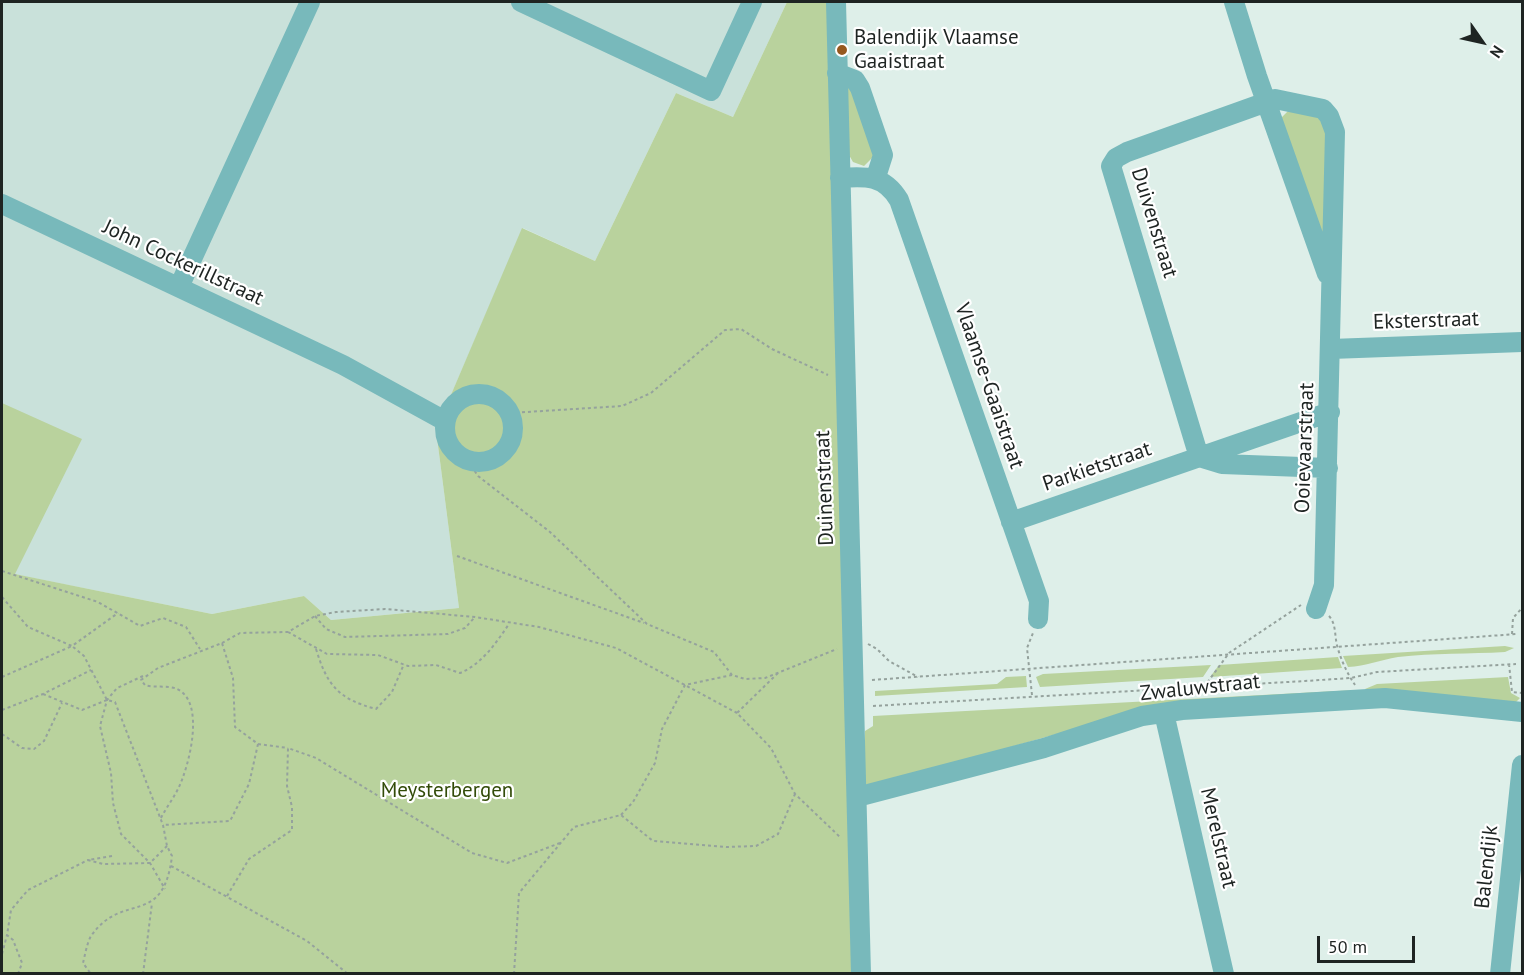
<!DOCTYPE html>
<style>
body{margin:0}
#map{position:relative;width:1524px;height:975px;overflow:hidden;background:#deefe9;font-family:"PT Sans",sans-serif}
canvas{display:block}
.frame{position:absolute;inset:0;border:3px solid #1e2422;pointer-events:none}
.north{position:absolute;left:1452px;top:12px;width:60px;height:60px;-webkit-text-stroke:4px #fff;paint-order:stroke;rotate:124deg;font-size:16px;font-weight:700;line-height:24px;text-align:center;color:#1e2422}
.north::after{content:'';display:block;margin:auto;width:21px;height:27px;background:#1e2422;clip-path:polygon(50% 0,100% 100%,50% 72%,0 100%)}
.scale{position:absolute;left:1317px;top:936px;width:98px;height:27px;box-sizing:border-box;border:3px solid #1e2422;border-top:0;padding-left:8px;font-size:18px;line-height:21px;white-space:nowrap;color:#1e2422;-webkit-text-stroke:4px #fff;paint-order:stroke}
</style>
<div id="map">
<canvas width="1524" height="975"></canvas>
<div class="frame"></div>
<div class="north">N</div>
<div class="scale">50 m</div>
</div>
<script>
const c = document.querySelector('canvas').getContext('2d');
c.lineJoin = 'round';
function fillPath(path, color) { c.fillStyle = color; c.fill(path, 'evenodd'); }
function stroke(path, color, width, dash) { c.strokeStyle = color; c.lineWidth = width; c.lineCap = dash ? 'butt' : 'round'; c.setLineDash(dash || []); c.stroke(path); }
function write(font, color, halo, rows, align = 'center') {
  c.font = font + ' "PT Sans",sans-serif'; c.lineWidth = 4.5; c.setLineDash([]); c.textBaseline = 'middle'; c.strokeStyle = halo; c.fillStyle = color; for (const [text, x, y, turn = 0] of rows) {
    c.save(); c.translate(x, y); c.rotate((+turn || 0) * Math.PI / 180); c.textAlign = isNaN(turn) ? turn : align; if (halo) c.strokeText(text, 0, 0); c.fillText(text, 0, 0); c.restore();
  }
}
fillPath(new Path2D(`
 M 2,2 L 787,2 L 733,117 L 676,93 L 595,261 L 523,228 L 436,430 L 459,608 L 331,620 L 304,596 L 212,614 L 14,574 L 2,404 Z`), '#c9e1da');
fillPath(new Path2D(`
 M 787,2 L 831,2 L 853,973 L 2,974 L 2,403 L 82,439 L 15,574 L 212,614 L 304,596 L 331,620 L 459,608 L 436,430 L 522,228 L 595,261 L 676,93 L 733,117 Z
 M 849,86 L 852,87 L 874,156 L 864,166 L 853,162 L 849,155 L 846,89 Z
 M 1288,111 L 1310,112 L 1326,121 L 1325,240 L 1282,125 L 1282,117 Z
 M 1505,646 L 1514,648 L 1505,652 C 1470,654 1433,653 1398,657 C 1380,660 1366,666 1348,667 L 1343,656 Z
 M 1338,657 L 1342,668 L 1210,677 L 1219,665 Z
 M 1211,665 L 1203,677 L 1040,687 L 1036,677 L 1043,674 Z
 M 1026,676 L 1027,687 L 875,696 L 875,691 L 997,684 L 1006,677 Z
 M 1508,677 L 1511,693 L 1520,698 L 1515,703 L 1366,694 L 1365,689 L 1377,684 Z
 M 1355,690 L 1358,694 L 1120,716 L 877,785 L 865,784 L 865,731 L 873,726 L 873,716 Z`), '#b9d29d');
stroke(new Path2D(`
 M 510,413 L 622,406 L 651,393 L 725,330 L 741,329 L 772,349 L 828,375
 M 468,461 L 478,476 L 550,532 L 647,624 L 714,652 L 732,675
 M 457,556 L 644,623
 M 2,571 L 98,602 L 140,626 L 163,618 L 186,627 L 200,649
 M 2,597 L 28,627 L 72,646 L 118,613
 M 315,616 L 326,629 L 345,637 L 448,634 L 465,628 L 475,617
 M 1329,616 C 1337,625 1334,637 1338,649 C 1342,662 1347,673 1355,685
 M 288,632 L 327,654 L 378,655 L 408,666 L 436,665 L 460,673 C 482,664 496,643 509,624
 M 1512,634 L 1513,618 L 1522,608
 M 222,643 L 240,633 L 288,632 L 315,616 L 336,612 L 385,609 L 475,617 L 539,627 L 616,648 L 737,713
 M 868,644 L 877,649 L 889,661 L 918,677
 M 316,649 C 327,685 338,699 376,709 L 392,692 L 404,664
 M 1509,664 L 1512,692 L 1522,693
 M 778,673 L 737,713 L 771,748 L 795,794 L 841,838
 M 143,676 L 117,688 L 107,700 L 100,726 L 111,773 L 113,803 L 121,834 L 150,863 L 165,889
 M 2,677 L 72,646 L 84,656 L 107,700 L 115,702 L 163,825 L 167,846 L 172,856 C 163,929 123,890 91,936 C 87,943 85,955 83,963 L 91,974
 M 872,680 L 1517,634
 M 1204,687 L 1229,653 L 1301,605
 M 43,694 L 82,710 L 107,700
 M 1032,695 L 1027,648 L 1033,633
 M 873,706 L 1305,681 L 1351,678 L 1377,672 L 1516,664
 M 2,710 L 43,694 L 91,670
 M 2,734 L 22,748 L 34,749 L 44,741 L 62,703
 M 258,744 L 288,748
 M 621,815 L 633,802 L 655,763 L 662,729 L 685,685 L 732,675 L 745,679 L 765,678 L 837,649
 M 161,818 C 166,808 173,799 178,789 C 189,767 206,702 177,689 C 169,685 154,688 145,685 L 141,680 L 158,668 L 222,643 L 233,678 L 235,727 L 258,744 L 249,784 L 230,821 L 163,825
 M 112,856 L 88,860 L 103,864 L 150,863 L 167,846
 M 171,866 L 307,941 L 348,974
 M 227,896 L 249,859 L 292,830 L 292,807 L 287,786 L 288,748 L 316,758 L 472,853 L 507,863 L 560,843
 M 2,954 L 7,935
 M 18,974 L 22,963 L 13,940 L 7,935 L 11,910 L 28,890 L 88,860
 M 143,974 L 152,903
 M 514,974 L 519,893 L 574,827 L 621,815 L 653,841 L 726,847 L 756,846 L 778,834 L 795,794`), '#95a29d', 2, [3, 3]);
stroke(new Path2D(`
 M 521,2 L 711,91 L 752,2
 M 836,2 L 861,974
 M 1234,2 L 1257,76 L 1327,274
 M 837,73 L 855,80 L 860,88 L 883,155 L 876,177
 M 840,178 C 866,176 884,175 899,200 L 1039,601 L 1038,619
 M 2,204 L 343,365 L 445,421
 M 179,287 L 310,2
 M 1331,349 L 1522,342
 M445 428a34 34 0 1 1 68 0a34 34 0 1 1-68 0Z
 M 1199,457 L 1111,166 L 1116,158 L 1127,152 L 1275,99 L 1323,109 L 1329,116 L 1335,132 L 1324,585 L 1316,609
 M 1199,457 L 1222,464 L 1328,468
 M 1011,522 L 1330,412
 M 1164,713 L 1224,974
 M 857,797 L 1044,748 L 1142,716 L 1182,710 L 1385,698 L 1522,712
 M 1500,974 L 1522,765`), '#78b9bb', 20);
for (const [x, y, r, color] of [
 [842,50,6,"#96581e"]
]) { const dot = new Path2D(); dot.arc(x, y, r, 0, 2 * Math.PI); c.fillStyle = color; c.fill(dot); stroke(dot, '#fff', 2); }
write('21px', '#1e2422', '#fff', [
 ["Balendijk Vlaamse",854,38],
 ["Gaaistraat",854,62]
], 'left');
write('21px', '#1e2422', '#fff', [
 ["Duivenstraat",1154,223,73],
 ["John Cockerillstraat",183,263,25],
 ["Eksterstraat",1426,321,-2],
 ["Vlaamse-Gaaistraat",989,386,71],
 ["Ooievaarstraat",1305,448,-88],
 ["Parkietstraat",1097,467,-19],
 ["Duinenstraat",825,488,-92],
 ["Zwaluwstraat",1200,688,-6],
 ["Merelstraat",1218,838,77],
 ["Balendijk",1487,867,-84]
]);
write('21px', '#324b08', '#fff', [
 ["Meysterbergen",447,791]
]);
</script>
